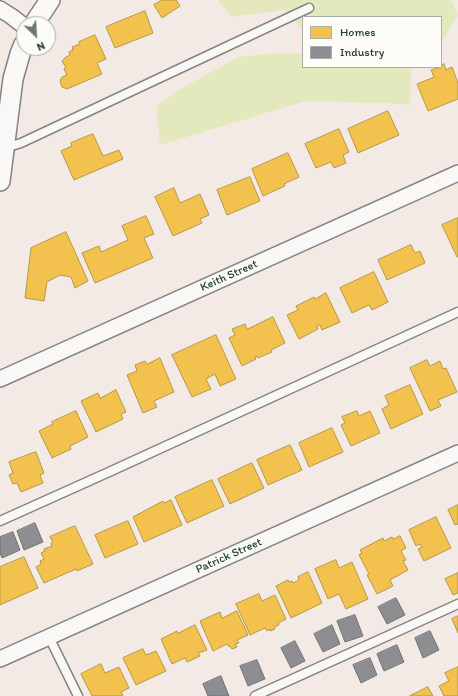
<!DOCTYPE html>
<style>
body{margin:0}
#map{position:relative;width:458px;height:696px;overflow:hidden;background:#f4eae5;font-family:Itim,sans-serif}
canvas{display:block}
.legend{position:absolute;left:302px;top:16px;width:140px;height:52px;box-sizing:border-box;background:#fdfcf7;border:1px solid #a4b0a9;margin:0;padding:5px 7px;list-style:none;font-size:12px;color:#1f3d34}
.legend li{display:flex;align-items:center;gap:8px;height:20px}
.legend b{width:20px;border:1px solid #a4b0a9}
.north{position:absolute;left:16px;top:16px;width:40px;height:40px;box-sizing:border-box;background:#fdfcf7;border:1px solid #a4b0a9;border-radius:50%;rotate:155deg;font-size:11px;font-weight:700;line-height:16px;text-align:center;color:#1f3d34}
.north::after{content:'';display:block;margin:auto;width:14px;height:18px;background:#6a7a72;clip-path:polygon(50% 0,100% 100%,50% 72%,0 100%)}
</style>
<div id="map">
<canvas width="458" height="696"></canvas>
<ul class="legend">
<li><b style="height:11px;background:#f2c14e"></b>Homes</li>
<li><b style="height:11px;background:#8d8d92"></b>Industry</li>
</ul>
<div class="north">N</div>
</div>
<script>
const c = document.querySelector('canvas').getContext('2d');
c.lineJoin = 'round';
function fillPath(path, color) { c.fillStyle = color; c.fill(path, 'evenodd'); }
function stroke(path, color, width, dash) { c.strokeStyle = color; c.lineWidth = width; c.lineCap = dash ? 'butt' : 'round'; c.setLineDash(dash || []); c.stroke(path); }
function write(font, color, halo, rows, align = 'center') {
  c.font = font + ' Itim,sans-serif'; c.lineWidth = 4; c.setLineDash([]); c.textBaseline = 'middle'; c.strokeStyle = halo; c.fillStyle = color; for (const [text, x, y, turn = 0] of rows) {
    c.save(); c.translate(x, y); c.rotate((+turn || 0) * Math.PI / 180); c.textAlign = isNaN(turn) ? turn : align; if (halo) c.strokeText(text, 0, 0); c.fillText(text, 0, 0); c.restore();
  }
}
fillPath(new Path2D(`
 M 218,0 L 451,0 L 458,15 L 441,43 L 441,17 L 303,17 L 303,30 L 284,10 L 231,17 Z
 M 275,53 L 303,54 L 303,67 L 411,67 L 410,105 L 385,103 L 306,101 L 160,145 L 156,107 L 178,90 L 239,57 Z`), '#e3e9bd');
const homes = new Path2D(`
 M 162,0 L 176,0 L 180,6 L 162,18 L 154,5 Z
 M 145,11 L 153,33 L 115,48 L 106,27 Z
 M 95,35 L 106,59 L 97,63 L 102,74 L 67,89 L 62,87 L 60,81 L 62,77 L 67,75 L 64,69 L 66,68 L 62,61 L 66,57 L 70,55 L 69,52 L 73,50 L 72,47 L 80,44 L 79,42 Z
 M 444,64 L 446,70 L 452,67 L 458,83 L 458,99 L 428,111 L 417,84 L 434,77 L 431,70 L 441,67 L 441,66 Z
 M 388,111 L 399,135 L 358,153 L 348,129 Z
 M 339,129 L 349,152 L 343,155 L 346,163 L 334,168 L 331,162 L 316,168 L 305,144 Z
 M 93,134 L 103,156 L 119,150 L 123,159 L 74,180 L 61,151 L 72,146 L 71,143 Z
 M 288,153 L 299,177 L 284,184 L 285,186 L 263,196 L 252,169 Z
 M 250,177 L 260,201 L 227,215 L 217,190 Z
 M 174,188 L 180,203 L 200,194 L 209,215 L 200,219 L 202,223 L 173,236 L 155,197 Z
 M 146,216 L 154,234 L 144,238 L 153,258 L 95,283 L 82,253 L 99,246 L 101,252 L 128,240 L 122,226 Z
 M 458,218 L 458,257 L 457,257 L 442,225 Z
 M 66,232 L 88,281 L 75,288 L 71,277 L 60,275 L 47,282 L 44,301 L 25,298 L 31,248 Z
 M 411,245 L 415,253 L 420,251 L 425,263 L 387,280 L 378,260 Z
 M 374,272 L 388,302 L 372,310 L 369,305 L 352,313 L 340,288 Z
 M 326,293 L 340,322 L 322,330 L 320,325 L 317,326 L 318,329 L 299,339 L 287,315 L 298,310 L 296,306 L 314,297 L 315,299 Z
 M 273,317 L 285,343 L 271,350 L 272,352 L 258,358 L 257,356 L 255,357 L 256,359 L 242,366 L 229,338 L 235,335 L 232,329 L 245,324 L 247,329 Z
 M 216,335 L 236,379 L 220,386 L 215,374 L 206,379 L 211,389 L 192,397 L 172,355 Z
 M 160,358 L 174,392 L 154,401 L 157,407 L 143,413 L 127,375 L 137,371 L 135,365 L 145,361 L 147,364 Z
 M 427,360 L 430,366 L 440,361 L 443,369 L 446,368 L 457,392 L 438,400 L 441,406 L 430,411 L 410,368 Z
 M 410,385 L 423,414 L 391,429 L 382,409 L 389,405 L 385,396 Z
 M 116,390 L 126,412 L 121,414 L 123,419 L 96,432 L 81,401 L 98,393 L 100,398 Z
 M 76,411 L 88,437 L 70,446 L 71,449 L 52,458 L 39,431 L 53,424 L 52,422 Z
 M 357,411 L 359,416 L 370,411 L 380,433 L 351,446 L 341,425 L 345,423 L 342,417 Z
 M 332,428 L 343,452 L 309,467 L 299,443 Z
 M 290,445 L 302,470 L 268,485 L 257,460 Z
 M 36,452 L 44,473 L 40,475 L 43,483 L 21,492 L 17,483 L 13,484 L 9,475 L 13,473 L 9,462 Z
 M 252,463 L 264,488 L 230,504 L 218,479 Z
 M 212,480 L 224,506 L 187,523 L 175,497 Z
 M 171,500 L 182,525 L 144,542 L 133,517 L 163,501 L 164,503 Z
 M 458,505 L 458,524 L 455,525 L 448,510 Z
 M 436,517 L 451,548 L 424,561 L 418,549 L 422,547 L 420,544 L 416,546 L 409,530 Z
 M 128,521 L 138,544 L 105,558 L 95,535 Z
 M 75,526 L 93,564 L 77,571 L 76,569 L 44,583 L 36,567 L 41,564 L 40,561 L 44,559 L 41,553 L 45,551 L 44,549 L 52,546 L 51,543 L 53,542 L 50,537 Z
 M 400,536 L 406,548 L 401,551 L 406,560 L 403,561 L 408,570 L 390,580 L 393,586 L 377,594 L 367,575 L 369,574 L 359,555 L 362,553 L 360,550 L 383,538 L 384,541 L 392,537 L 393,539 Z
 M 24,557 L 38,588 L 0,605 L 0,567 Z
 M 336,560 L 339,568 L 352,562 L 368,599 L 346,609 L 339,594 L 328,599 L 315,569 Z
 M 308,572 L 322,603 L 291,618 L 276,586 L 288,580 L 289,582 L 292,581 L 293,583 L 299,580 L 298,577 Z
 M 458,573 L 458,593 L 453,595 L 445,579 Z
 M 259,594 L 262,601 L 275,595 L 286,619 L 278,623 L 279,625 L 274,627 L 275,629 L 270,631 L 270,629 L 267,631 L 265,628 L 250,635 L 236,604 Z
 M 237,611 L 248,635 L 237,640 L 239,643 L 235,644 L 237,647 L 232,649 L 230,646 L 229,647 L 227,644 L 213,651 L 200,621 L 220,612 L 222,618 Z
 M 458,616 L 458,633 L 452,619 Z
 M 195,625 L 207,650 L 198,653 L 200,656 L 187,662 L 185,658 L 172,664 L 161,639 L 177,631 L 178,633 Z
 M 143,649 L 146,655 L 156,651 L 166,671 L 136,685 L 123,658 Z
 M 101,664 L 105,673 L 119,667 L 129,688 L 121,692 L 123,696 L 92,696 L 81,674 Z
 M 458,667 L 458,696 L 444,696 L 439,686 L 449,681 L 445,673 Z
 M 428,687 L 433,696 L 410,696 Z`);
fillPath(homes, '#f2c14e');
stroke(homes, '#b39946', 1);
const industry = new Path2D(`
 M 35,523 L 43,542 L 24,550 L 17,531 Z
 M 13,532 L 20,550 L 2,558 L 0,553 L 0,537 Z
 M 396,598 L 405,615 L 387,624 L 378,607 Z
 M 355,615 L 363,636 L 345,642 L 337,621 Z
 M 332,625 L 340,644 L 323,652 L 314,634 Z
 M 430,631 L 439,650 L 423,658 L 415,638 Z
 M 295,641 L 305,661 L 291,668 L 281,648 Z
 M 397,645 L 404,662 L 384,671 L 377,654 Z
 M 370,658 L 377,675 L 361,683 L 353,665 Z
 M 257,660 L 265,679 L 248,686 L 240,666 Z
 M 221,676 L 229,696 L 208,696 L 203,684 Z`);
fillPath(industry, '#8d8d92');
stroke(industry, '#6c7576', 1);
const service = new Path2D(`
 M 5,148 L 21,143 L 309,8
 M 0,521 L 109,472 L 458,312
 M 49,637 L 78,696
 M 255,696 L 458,604`);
const minor = new Path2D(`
 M 0,9 L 11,16 L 24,26
 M 0,379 L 458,173
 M 0,659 L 458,453`);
const tertiary = new Path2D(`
 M 34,24 L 50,0
 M 0,181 L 13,79 L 20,54 L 24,44`);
stroke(service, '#848581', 11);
stroke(minor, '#848581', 18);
stroke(tertiary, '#848581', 22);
stroke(service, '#faf8f6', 8);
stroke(minor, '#faf8f6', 15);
stroke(tertiary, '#faf8f6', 19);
write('12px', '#1f3d34', '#fdfcf7', [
 ["Keith Street",229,276,-24],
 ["Patrick Street",229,556,-24]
]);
</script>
